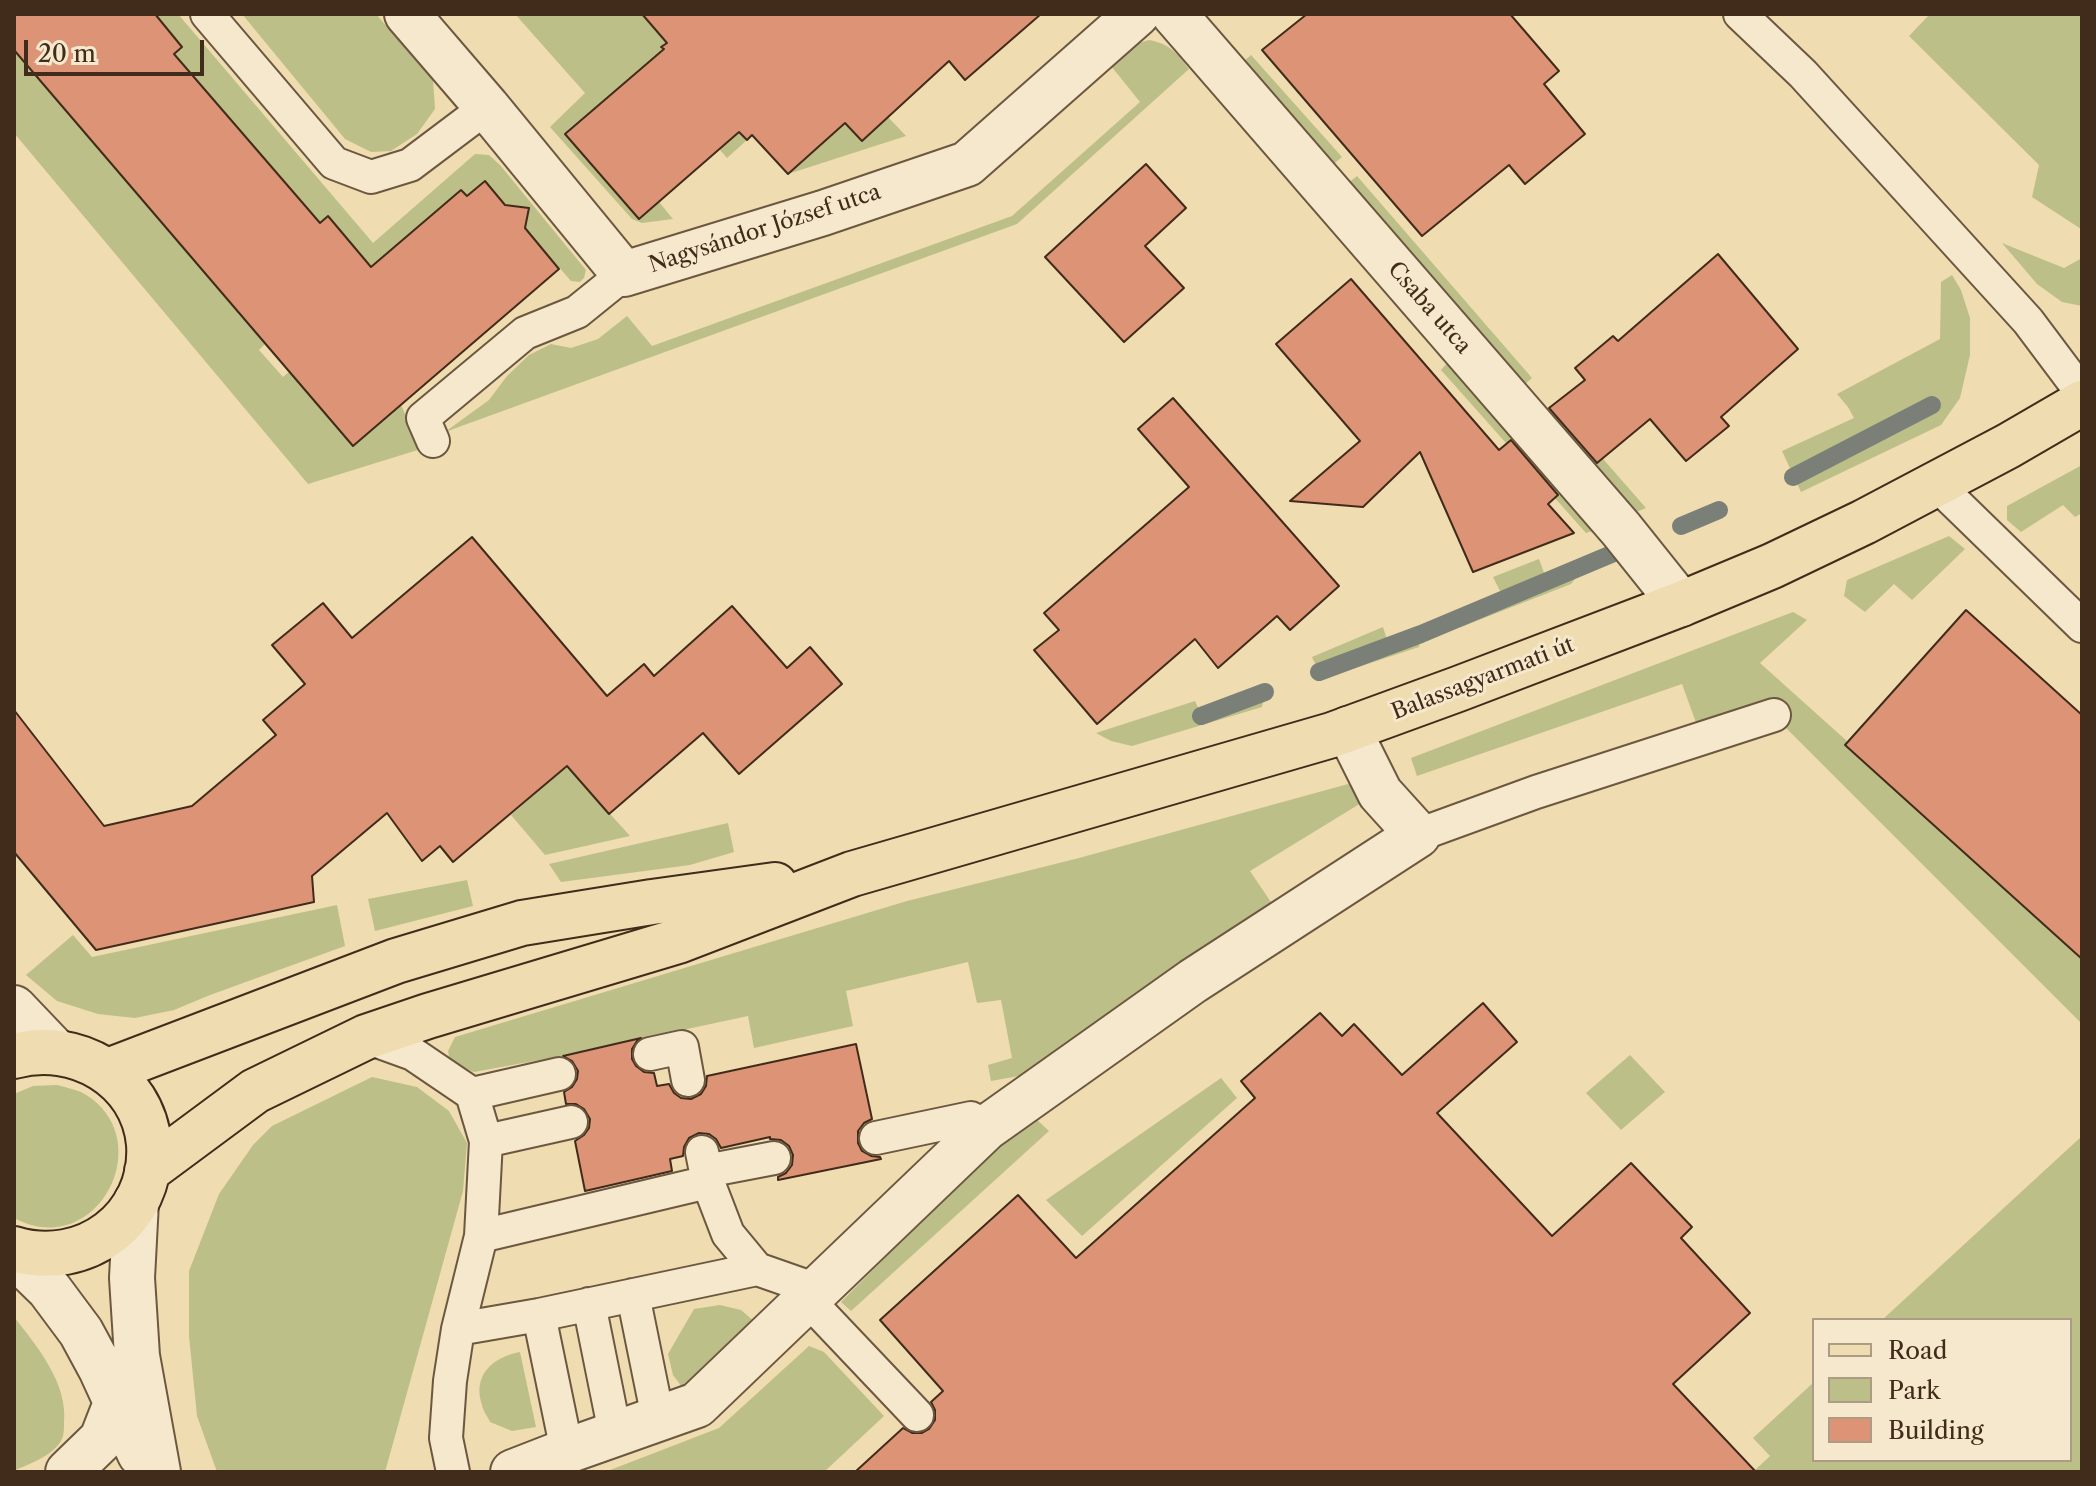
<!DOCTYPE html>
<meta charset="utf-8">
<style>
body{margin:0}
#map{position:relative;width:2096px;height:1486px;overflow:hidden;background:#efdcb0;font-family:"Libre Caslon Text",serif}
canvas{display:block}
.frame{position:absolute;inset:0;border:16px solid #412b1a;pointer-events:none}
.legend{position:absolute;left:1812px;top:1318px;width:260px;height:144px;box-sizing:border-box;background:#f5e8cc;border:2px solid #ad9c85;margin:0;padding:10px 14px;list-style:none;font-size:24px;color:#412b1a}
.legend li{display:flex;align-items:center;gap:16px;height:40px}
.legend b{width:40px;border:2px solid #ad9c85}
.scale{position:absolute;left:24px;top:40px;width:180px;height:36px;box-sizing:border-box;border:4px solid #412b1a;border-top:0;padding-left:10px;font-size:24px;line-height:28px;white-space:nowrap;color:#412b1a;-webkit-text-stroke:6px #f5e8cc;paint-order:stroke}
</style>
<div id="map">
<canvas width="2096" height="1486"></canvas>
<div class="frame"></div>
<ul class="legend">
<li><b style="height:10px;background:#efdcb0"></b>Road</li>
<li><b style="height:22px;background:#bdbf88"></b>Park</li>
<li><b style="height:22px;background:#dd9476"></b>Building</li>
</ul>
<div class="scale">20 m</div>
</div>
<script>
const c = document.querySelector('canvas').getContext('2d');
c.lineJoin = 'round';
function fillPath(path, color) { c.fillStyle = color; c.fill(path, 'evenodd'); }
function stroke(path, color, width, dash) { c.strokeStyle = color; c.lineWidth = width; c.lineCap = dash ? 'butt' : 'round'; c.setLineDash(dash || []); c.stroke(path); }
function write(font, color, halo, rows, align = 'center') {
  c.font = font + ' "Libre Caslon Text",serif'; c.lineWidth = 6; c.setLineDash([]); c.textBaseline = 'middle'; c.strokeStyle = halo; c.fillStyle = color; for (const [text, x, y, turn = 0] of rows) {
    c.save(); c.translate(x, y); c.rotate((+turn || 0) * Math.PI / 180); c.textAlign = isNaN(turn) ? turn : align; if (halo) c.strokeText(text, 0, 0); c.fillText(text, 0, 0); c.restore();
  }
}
fillPath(new Path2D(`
 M 141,14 L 178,14 L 373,243 L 475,154 L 489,155 L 500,165 L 586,270 L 584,278 L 580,282 L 571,281 L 484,181 L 369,282 Z
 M 242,14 L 376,14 L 433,80 L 435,109 L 417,134 L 391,151 L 371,152 L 345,139 Z
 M 515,14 L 642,14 L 667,43 L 662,47 L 747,140 L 727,158 L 646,65 L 565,134 L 639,219 L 659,202 L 673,219 L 642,223 L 632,219 L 550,127 L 585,93 Z
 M 1930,14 L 2082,14 L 2081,229 L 2032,197 L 2039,165 L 1909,36 Z
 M 1149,40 C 1170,44 1176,52 1189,69 L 1017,224 L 445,432 L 489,400 L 507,376 L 529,355 L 551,344 L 571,348 L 598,339 L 627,316 L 652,346 L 1012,216 L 1140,102 L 1111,66 L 1136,44 Z
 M 17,53 L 266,343 L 259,350 L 283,377 L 290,371 L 401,405 L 421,449 L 308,484 L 14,133 L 14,56 Z
 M 1251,55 L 1342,157 L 1331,166 L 1243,62 Z
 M 888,117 L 906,136 L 788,174 L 845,123 L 862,141 Z
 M 1357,176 L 1532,378 L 1522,387 L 1347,184 Z
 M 2002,243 L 2064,268 L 2082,258 L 2082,306 L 2062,302 L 2037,284 Z
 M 1952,275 L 1961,290 L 1970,318 L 1970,355 L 1960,398 L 1941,425 L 1801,492 L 1782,451 L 1854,418 L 1848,407 L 1837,394 L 1940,339 L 1941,282 Z
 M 1447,363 L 1595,530 L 1586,533 L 1441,370 Z
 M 1555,404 L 1646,508 L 1634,513 L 1546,412 Z
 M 2082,465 L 2082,513 L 2075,517 L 2063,505 L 2021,532 L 2007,520 L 2007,506 Z
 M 1949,536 L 1965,549 L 1912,600 L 1894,584 L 1865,612 L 1844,596 L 1847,580 Z
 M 1539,559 L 1547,581 L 1586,565 L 1571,584 L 1461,627 L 1457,619 L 1504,599 L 1493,577 Z
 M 1793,612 L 1807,620 L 1760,663 L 1848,742 L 1845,746 L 2082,957 L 2082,1024 L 1774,716 L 1702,739 L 1682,684 L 1417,776 L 1411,758 Z
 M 1383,627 L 1389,646 L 1421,634 L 1419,647 L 1322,679 L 1312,657 Z
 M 1265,692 L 1262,707 L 1132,746 L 1111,741 L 1096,733 L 1195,701 L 1202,716 Z
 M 567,766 L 630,836 L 545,855 L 511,815 Z
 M 1348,784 L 1366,800 L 1250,871 L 1275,908 L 1025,1075 L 991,1081 L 988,1065 L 1012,1058 L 1001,1000 L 977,1003 L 968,962 L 846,991 L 853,1026 L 754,1048 L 748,1016 L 556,1057 L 474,1072 L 450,1062 L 448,1051 L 455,1037 L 907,901 L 1079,858 Z
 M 728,823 L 734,852 L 690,865 L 561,882 L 549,864 Z
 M 467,880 L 473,906 L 375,931 L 368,899 Z
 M 337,905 L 345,946 L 210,995 L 174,1010 L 135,1018 L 98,1014 L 57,1001 L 26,975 L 73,935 L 92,957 Z
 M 1630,1055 L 1665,1092 L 1621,1130 L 1586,1093 Z
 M 372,1077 L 417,1087 L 449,1111 L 467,1143 L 463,1191 L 385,1472 L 217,1472 L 197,1416 L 189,1336 L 189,1271 L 219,1194 L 253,1145 L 272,1126 Z
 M 1221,1078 L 1237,1098 L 1082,1236 L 1046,1200 Z
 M 57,1085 C 64,1087 74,1089 81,1092 C 162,1135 99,1263 14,1218 L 14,1094 L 33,1086 Z
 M 1035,1118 L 1049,1131 L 851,1311 L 841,1302 L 999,1143 Z
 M 2082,1136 L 2082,1472 L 1753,1472 L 1770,1456 L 1753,1438 L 1814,1382 L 1814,1460 L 2070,1460 L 2070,1320 L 1882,1320 Z
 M 720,1305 L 741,1310 L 756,1323 L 682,1387 L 673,1375 L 668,1354 L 694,1309 Z
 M 14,1317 C 37,1346 68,1383 64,1423 C 64,1429 64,1436 61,1441 C 51,1457 30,1463 14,1471 Z
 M 809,1346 L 824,1352 L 884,1416 L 824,1472 L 605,1472 L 719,1428 Z
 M 520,1352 L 536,1427 L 512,1431 L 490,1422 C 488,1417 483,1411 482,1405 C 472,1375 493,1357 520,1352 Z`), '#bdbf88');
stroke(new Path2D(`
 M 1793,477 L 1932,405
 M 1681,526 L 1719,510
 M 1319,672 L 1421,634 L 1614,553
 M 1201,716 L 1265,692`), '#7a8078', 18);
const building = new Path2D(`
 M 14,14 L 155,14 L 182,47 L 174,54 L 320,223 L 328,216 L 371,267 L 461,190 L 467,196 L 485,181 L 505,205 L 529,208 L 525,228 L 559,269 L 353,446 L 14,50 Z
 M 642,14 L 1041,14 L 965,80 L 949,61 L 862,141 L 845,123 L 788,174 L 752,135 L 747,140 L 739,132 L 639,219 L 565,134 L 664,49 L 661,47 L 667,43 Z
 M 1307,14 L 1510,14 L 1559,71 L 1544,84 L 1585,134 L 1525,184 L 1509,165 L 1422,236 L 1262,50 Z
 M 1146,164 L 1186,208 L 1145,246 L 1184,288 L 1124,342 L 1045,257 Z
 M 1718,254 L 1798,349 L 1721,417 L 1729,426 L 1686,461 L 1650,419 L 1597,463 L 1549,408 L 1585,380 L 1575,368 L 1613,336 L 1618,341 Z
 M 1351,279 L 1499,450 L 1511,440 L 1558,495 L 1548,504 L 1574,533 L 1473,572 L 1420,452 L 1363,507 L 1290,501 L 1360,441 L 1276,344 Z
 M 1173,398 L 1339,586 L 1290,630 L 1277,616 L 1218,668 L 1195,639 L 1097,724 L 1034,650 L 1059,630 L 1044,613 L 1189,487 L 1138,429 Z
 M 472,537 L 607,696 L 644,664 L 654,676 L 732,606 L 787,668 L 810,647 L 842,684 L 739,774 L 703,733 L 609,814 L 567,766 L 453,862 L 440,846 L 422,861 L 387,813 L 312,876 L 314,902 L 96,950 L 14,852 L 14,710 L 104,826 L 192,806 L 276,735 L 263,720 L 305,684 L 272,645 L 323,603 L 352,638 Z
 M 1966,610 L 2082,715 L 2082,959 L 1845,745 Z
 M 1483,1003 L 1517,1042 L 1437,1113 L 1552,1236 L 1631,1163 L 1692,1227 L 1681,1238 L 1750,1313 L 1673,1384 L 1756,1472 L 855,1472 L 903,1428 L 912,1433 L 922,1433 L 929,1429 L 935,1420 L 935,1410 L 931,1402 L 943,1391 L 880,1320 L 1018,1195 L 1076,1258 L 1255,1098 L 1241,1081 L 1320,1013 L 1342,1036 L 1354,1024 L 1402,1075 Z
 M 641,1038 L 637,1041 L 632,1049 L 632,1059 L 636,1066 L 644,1072 L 654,1073 L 657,1086 L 669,1084 L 674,1093 L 681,1098 L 691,1099 L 701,1094 L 706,1086 L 707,1076 L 856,1044 L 872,1119 L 864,1123 L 858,1131 L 858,1143 L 862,1151 L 871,1156 L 880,1157 L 881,1159 L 778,1180 L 778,1177 L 786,1173 L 792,1165 L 793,1155 L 789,1146 L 781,1140 L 770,1139 L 770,1137 L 721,1148 L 716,1139 L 709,1134 L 699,1133 L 689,1138 L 684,1147 L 683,1156 L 670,1159 L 672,1171 L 585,1191 L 575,1141 L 584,1135 L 589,1128 L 590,1119 L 584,1109 L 576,1104 L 566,1104 L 564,1092 L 572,1087 L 577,1079 L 578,1071 L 572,1061 L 563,1056 Z`);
fillPath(building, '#dd9476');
stroke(building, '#412b1a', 2);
const service = new Path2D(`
 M 207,14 L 334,163 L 371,177 L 410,165 L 487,107
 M 1740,14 L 1803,74 L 2028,321 L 2082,393
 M 433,441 L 423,418 L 525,333 L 577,312 L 624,274
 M 1936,484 L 2082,626
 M 1418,835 L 1536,792 L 1774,715
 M 366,1037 L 413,1054 L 472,1094 L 486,1141 L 481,1236 L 458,1329 L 450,1381 L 446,1438 L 453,1472
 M 650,1054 L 682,1047 L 688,1080
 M 472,1094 L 559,1074
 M 876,1138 L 971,1118 L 986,1128
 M 486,1141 L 571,1122
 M 702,1152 L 708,1182 L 728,1234 L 757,1269
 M 706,1171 L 774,1158
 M 481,1236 L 708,1182
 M 633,1295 L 658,1418
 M 807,1299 L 917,1415
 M 589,1304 L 615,1433
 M 539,1315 L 567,1451
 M 458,1329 L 539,1315 L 757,1269 L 817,1290`);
const minor = new Path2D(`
 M 407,14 L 487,107 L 624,274 L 823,213 L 967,164 L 1137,14
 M 1174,14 L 1621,529 L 1681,604
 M 14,1008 L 55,1051
 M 136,1202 L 132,1278 L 137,1356 L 158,1472
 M 14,1255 L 49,1289 L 81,1332 L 101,1369 L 140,1454
 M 68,1472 L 102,1439 L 116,1403
 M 513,1472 L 567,1451 L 697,1405 L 986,1128 L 1193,981 L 1418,835 L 1380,793 L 1348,729`);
const primary = new Path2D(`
 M 14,1056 C 75,1039 143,1077 149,1144 C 154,1219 84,1270 14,1249
 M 108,1071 L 396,961 L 522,923 L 652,902 L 775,885
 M 147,1171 L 255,1091 L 366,1037 L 428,1016 L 678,941 L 852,874 L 1332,735 L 1458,689 L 1681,604 L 1772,566 L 1864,522 L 2008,446 L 2082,403`);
stroke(service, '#6c5740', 36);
stroke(minor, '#6c5740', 48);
stroke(primary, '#412b1a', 48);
stroke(service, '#f5e8cc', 32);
stroke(minor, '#f5e8cc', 44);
stroke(primary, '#efdcb0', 44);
write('22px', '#412b1a', '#f5e8cc', [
 ["Nagysándor József utca",765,229,-18],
 ["Csaba utca",1429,308,49],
 ["Balassagyarmati út",1483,679,-21]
]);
</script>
